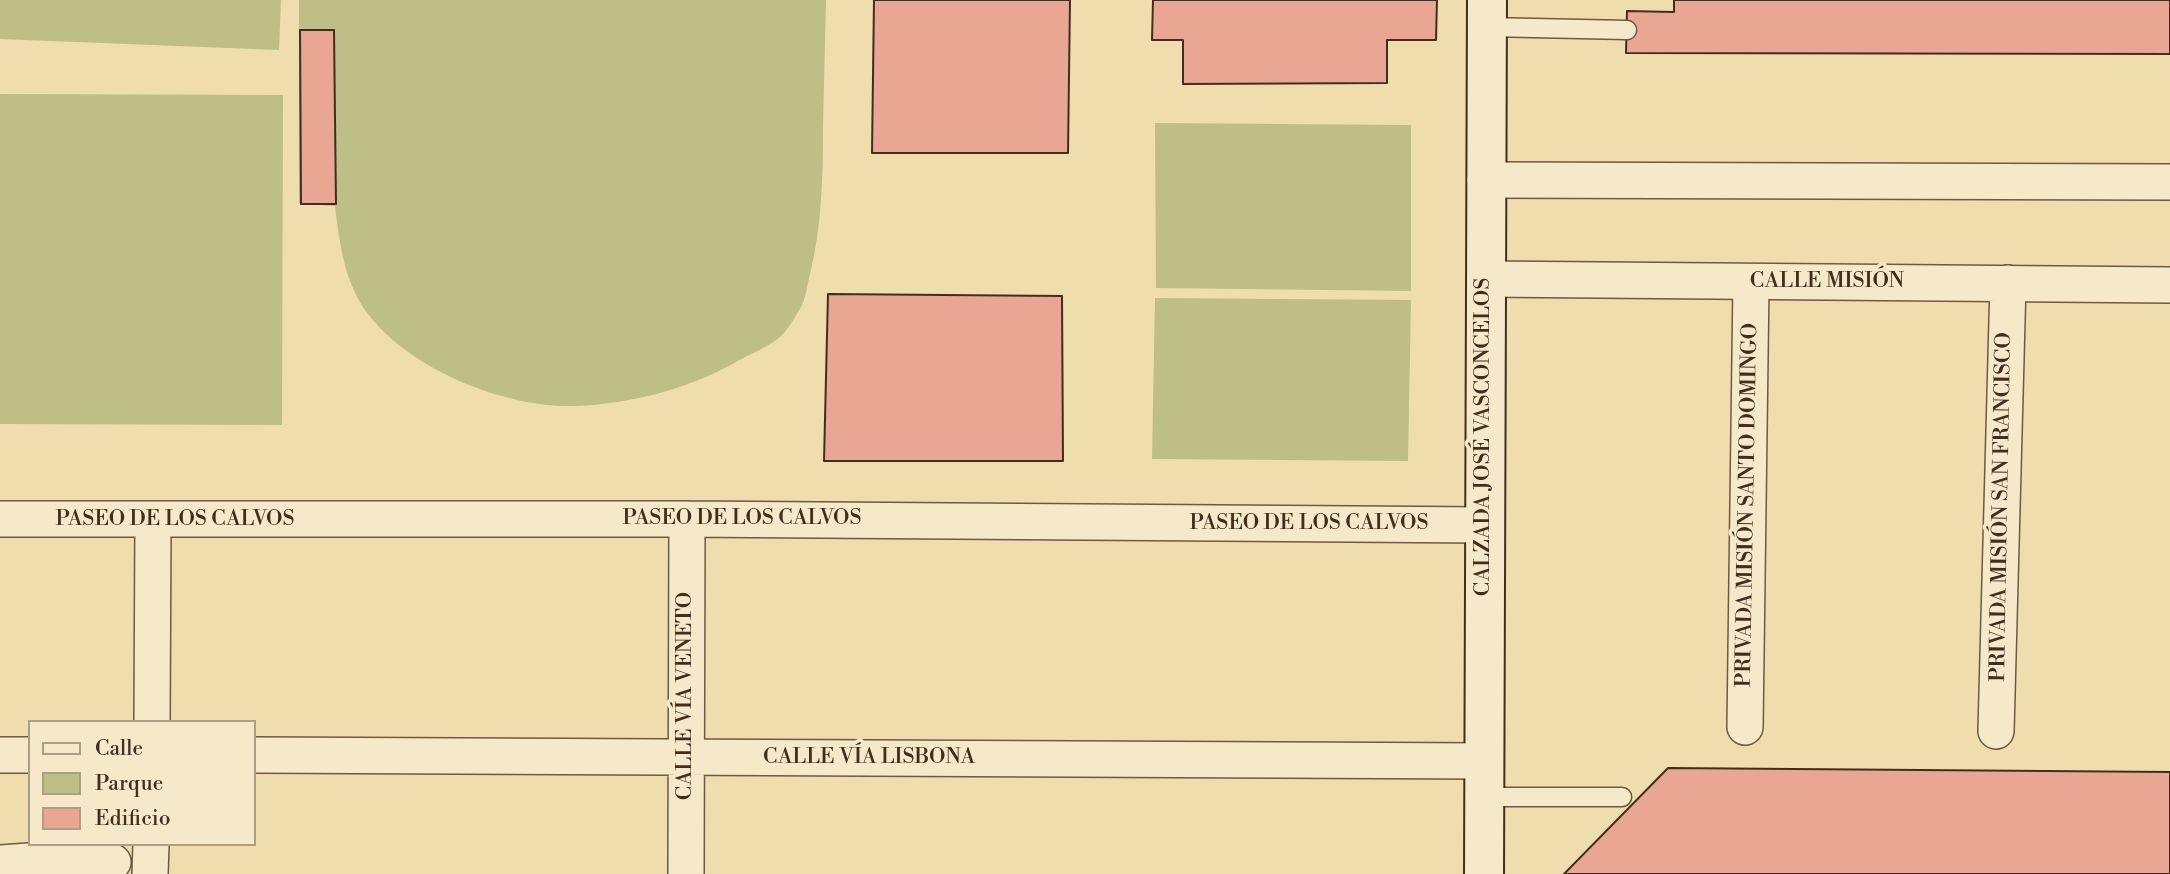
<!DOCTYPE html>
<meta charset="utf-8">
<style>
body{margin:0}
#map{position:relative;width:2170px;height:874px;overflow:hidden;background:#efddae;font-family:"Libre Bodoni",serif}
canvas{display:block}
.legend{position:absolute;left:28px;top:720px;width:228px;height:126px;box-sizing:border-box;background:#f5e9ca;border:2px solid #ae9e86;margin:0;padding:9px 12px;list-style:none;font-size:21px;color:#432d20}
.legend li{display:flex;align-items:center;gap:14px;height:35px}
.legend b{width:35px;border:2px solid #ae9e86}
</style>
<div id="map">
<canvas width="2170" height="874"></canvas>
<ul class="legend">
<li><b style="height:9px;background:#f5e9ca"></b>Calle</li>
<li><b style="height:19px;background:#bebf86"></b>Parque</li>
<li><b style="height:19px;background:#e8a693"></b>Edificio</li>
</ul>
</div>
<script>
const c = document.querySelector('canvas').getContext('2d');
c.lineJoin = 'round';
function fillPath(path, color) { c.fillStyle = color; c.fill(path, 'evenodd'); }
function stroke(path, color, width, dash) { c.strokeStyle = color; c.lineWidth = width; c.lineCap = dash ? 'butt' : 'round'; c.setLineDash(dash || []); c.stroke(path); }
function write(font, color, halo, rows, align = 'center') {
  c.font = font + ' "Libre Bodoni",serif'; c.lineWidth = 7; c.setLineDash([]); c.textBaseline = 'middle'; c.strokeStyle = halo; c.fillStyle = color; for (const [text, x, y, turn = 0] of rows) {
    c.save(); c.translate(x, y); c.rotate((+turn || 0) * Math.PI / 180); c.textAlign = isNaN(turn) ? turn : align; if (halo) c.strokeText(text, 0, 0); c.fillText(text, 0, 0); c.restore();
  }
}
fillPath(new Path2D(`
 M 0,0 L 281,0 L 279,50 L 0,39 Z
 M 299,0 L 826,0 C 825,42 824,84 823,127 C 823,176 822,225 810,274 C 807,285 806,299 800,309 C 795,317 789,328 782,335 C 771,346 750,354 736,362 C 688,389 631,404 575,406 C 507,408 416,372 372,319 C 345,287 340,247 335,206 L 299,204 Z
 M 0,94 L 283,95 L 282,425 L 0,424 Z
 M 1155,123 L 1411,125 L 1411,291 L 1156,288 Z
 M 1155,298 L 1411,300 L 1408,461 L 1152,459 Z`), '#bebf86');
const building = new Path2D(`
 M 874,0 L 1070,0 L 1068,153 L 872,153 Z
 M 1153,0 L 1437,0 L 1436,40 L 1387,40 L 1387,83 L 1183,84 L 1183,40 L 1152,40 Z
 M 1674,0 L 2170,0 L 2170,54 L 1626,53 L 1627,11 L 1674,12 Z
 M 300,30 L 334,30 L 336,204 L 301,204 Z
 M 828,294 L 1062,296 L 1063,461 L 824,461 Z
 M 1668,768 L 2170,772 L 2170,874 L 1564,874 Z`);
fillPath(building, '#e8a693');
stroke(building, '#432d20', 2);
const service = new Path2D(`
 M 1487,27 L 1627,30
 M 1484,797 L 1622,797`);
const minor = new Path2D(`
 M 1485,180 L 2170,182
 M 1485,279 L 2170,285
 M 0,519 L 687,519 L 1484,525
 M 152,722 L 153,521
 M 1745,727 L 1751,282
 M 1996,731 L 2008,283
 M 0,755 L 30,755
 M 254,755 L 1484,761
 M 0,863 L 43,860 L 113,862
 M 150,874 L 151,844
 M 686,874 L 687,519`);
const secondary = new Path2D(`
 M 1484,874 L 1487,0`);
stroke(service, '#6e5944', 21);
stroke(minor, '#6e5944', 38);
stroke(secondary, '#432d20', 42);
stroke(service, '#f5e9ca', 18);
stroke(minor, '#f5e9ca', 35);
stroke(secondary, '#f5e9ca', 38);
write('21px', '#432d20', '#f5e9ca', [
 ["CALLE MISIÓN",1827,282],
 ["CALZADA JOSÉ VASCONCELOS",1484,437,-90],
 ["PRIVADA MISIÓN SANTO DOMINGO",1748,505,-89],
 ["PRIVADA MISIÓN SAN FRANCISCO",2002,507,-89],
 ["PASEO DE LOS CALVOS",742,519],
 ["PASEO DE LOS CALVOS",175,520],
 ["PASEO DE LOS CALVOS",1309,524],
 ["CALLE VÍA VENETO",686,696,-90],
 ["CALLE VÍA LISBONA",869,758]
]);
</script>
